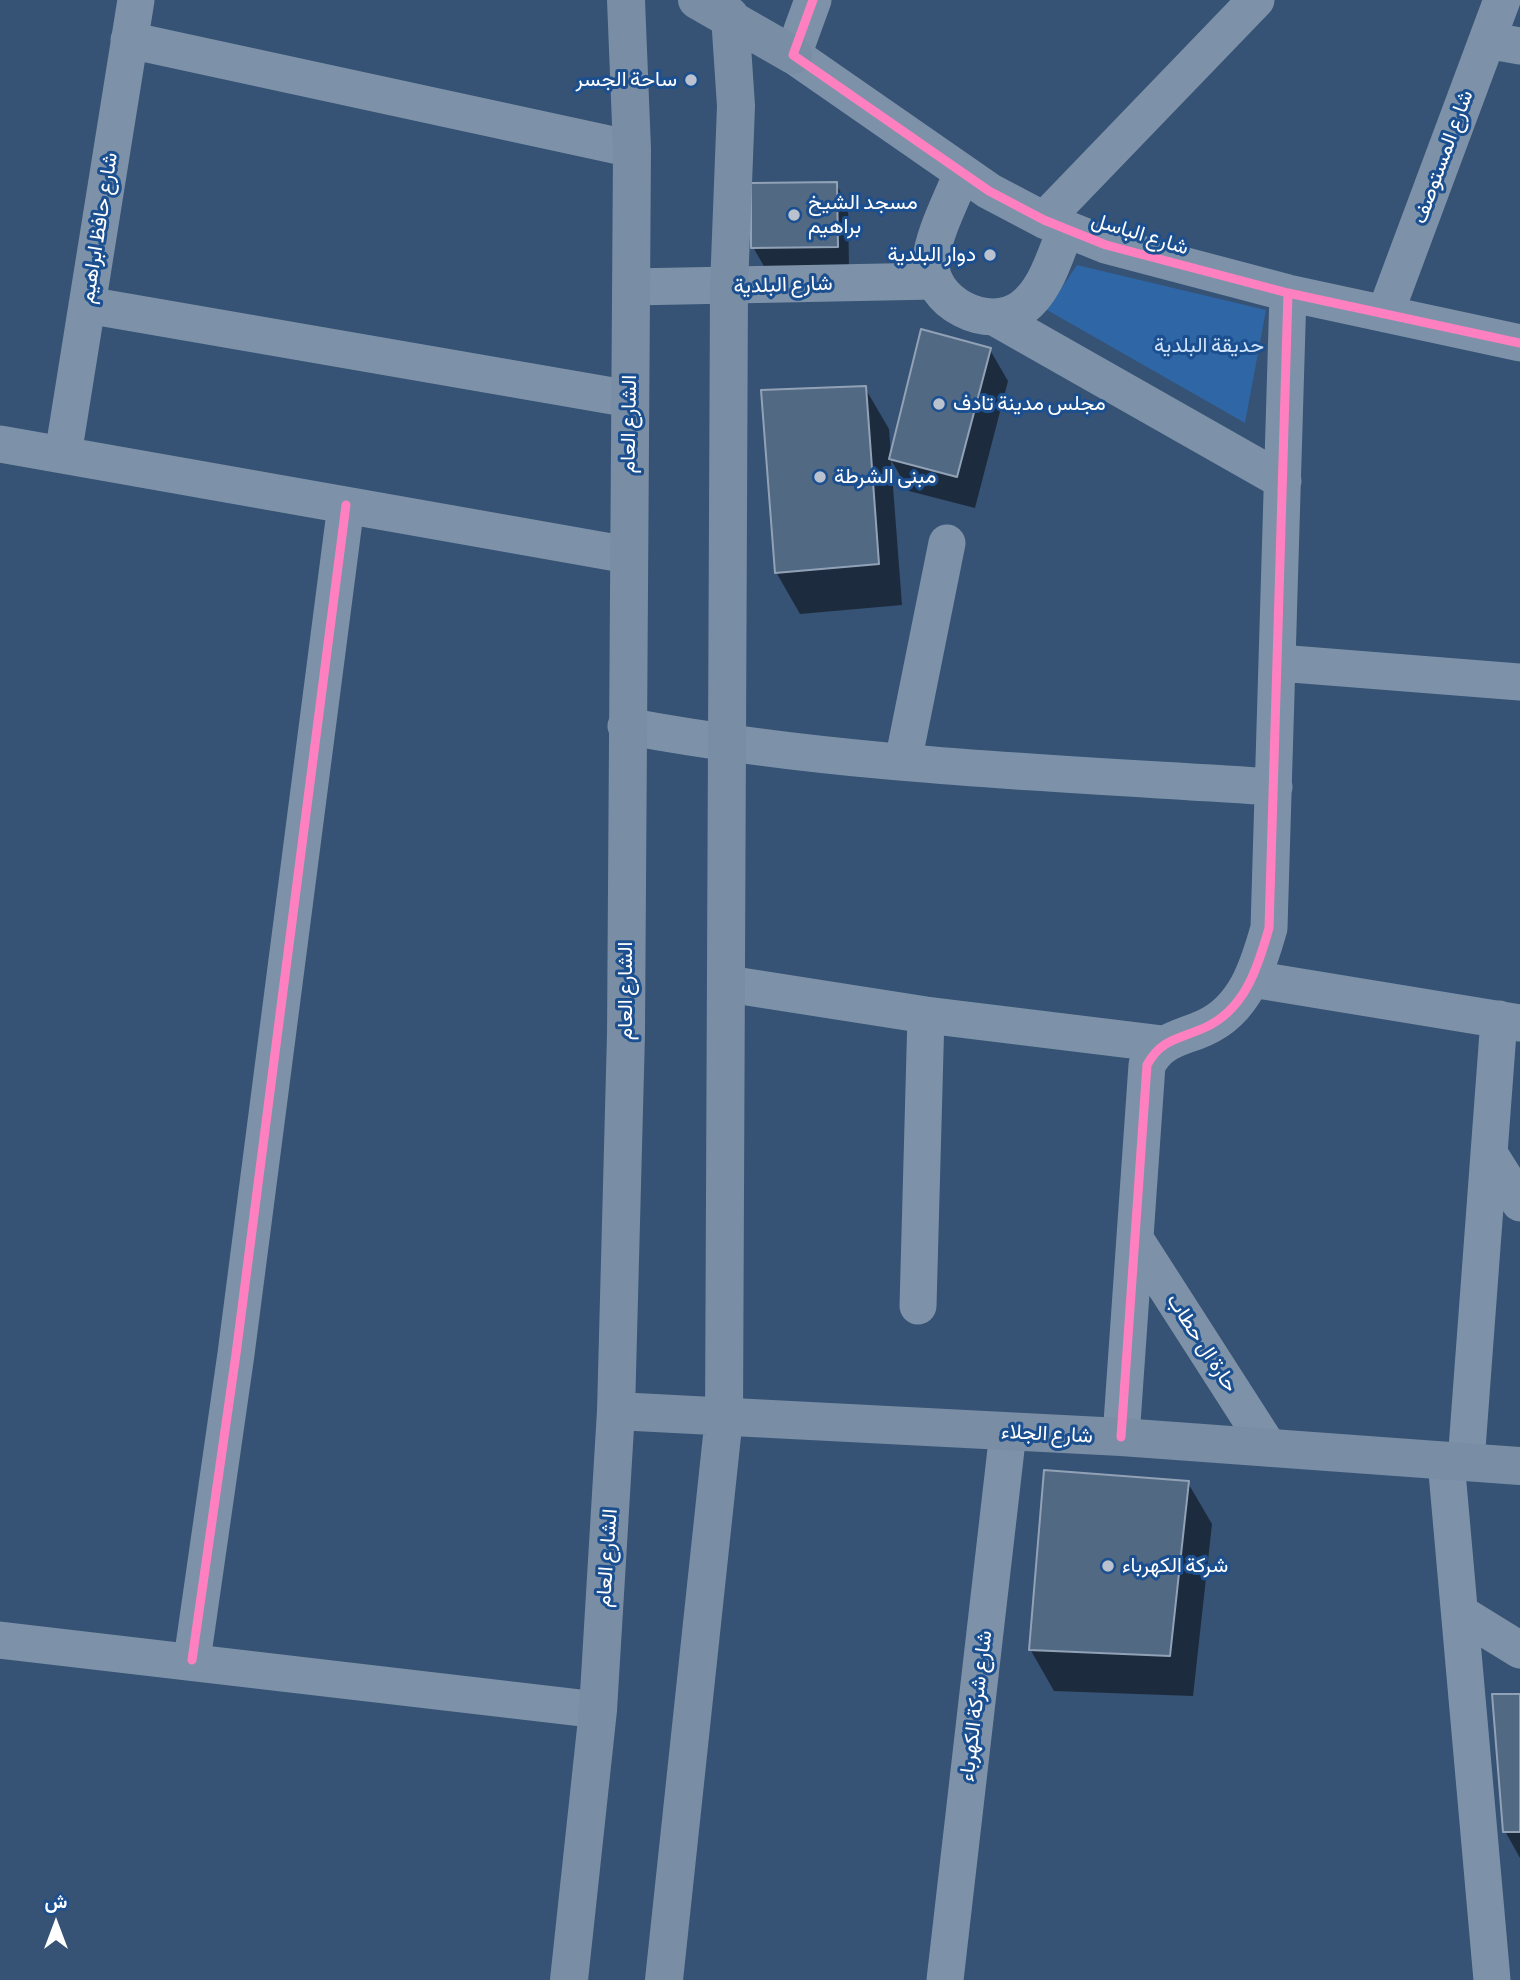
<!DOCTYPE html>
<meta charset="utf-8">
<style>
body{margin:0}
#map{position:relative;width:1520px;height:1980px;overflow:hidden;background:#365274;font-family:"Alegreya Sans",Vazirmatn,sans-serif}
canvas{display:block}
.north{position:absolute;left:21px;top:1889px;width:70px;height:70px;-webkit-text-stroke:5px #1b4f8f;paint-order:stroke;rotate:0deg;font-size:19px;font-weight:700;line-height:28px;text-align:center;color:#fff}
.north::after{content:'';display:block;margin:auto;width:24px;height:32px;background:#fff;clip-path:polygon(50% 0,100% 100%,50% 72%,0 100%)}
</style>
<div id="map">
<canvas width="1520" height="1980"></canvas>
<div class="north">ش</div>
</div>
<script>
const c = document.querySelector('canvas').getContext('2d');
c.lineJoin = 'round';
function fillPath(path, color) { c.fillStyle = color; c.fill(path, 'evenodd'); }
function stroke(path, color, width, dash) { c.strokeStyle = color; c.lineWidth = width; c.lineCap = dash ? 'butt' : 'round'; c.setLineDash(dash || []); c.stroke(path); }
function write(font, color, halo, rows, align = 'center') {
  c.font = font + ' "Alegreya Sans",Vazirmatn,sans-serif'; c.lineWidth = 6; c.setLineDash([]); c.textBaseline = 'middle'; c.strokeStyle = halo; c.fillStyle = color; for (const [text, x, y, turn = 0] of rows) {
    c.save(); c.translate(x, y); c.rotate((+turn || 0) * Math.PI / 180); c.textAlign = isNaN(turn) ? turn : align; if (halo) c.strokeText(text, 0, 0); c.fillText(text, 0, 0); c.restore();
  }
}
fillPath(new Path2D(`
 M 1077,265 L 1266,310 L 1245,423 L 1047,310 Z`), '#2f66a5');
fillPath(new Path2D(`
 M 836,184 L 848,205 L 849,268 L 765,268 L 753,247 Z
 M 990,350 L 1008,381 L 975,508 L 909,491 L 891,460 L 902,605 L 800,614 L 776,572 L 865,388 L 889,429 L 891,456 Z
 M 1188,1483 L 1212,1524 L 1193,1696 L 1054,1691 L 1030,1649 Z
 M 1520,1696 L 1520,1858 L 1505,1831 Z`), '#0007');
const building = new Path2D(`
 M 837,182 L 838,247 L 751,248 L 751,183 Z
 M 921,329 L 991,348 L 957,477 L 889,459 Z
 M 866,386 L 879,564 L 775,573 L 761,390 Z
 M 1044,1470 L 1189,1481 L 1170,1656 L 1029,1650 Z
 M 1492,1694 L 1520,1694 L 1520,1832 L 1503,1832 Z`);
fillPath(building, '#526984');
stroke(building, '#92a2b6', 2);
stroke(new Path2D(`
 M 813,0 L 793,55 L 989,191 L 1044,220 L 1106,245 L 1288,293 L 1520,343
 M 129,40 L 632,149
 M 1487,40 L 1520,46
 M 962,173 C 953,197 933,234 931,260 C 928,302 988,333 1022,308 C 1046,291 1055,255 1066,229
 M 1044,220 L 1256,0
 M 631,287 L 935,281
 M 87,305 L 630,399
 M 1385,314 L 1502,0
 M 994,317 L 1283,481
 M 0,444 L 628,555
 M 63,455 L 136,0
 M 1279,663 L 1520,682
 M 626,726 C 839,766 1058,773 1274,787
 M 903,762 L 947,543
 M 1252,979 L 1520,1023
 M 728,984 L 926,1015 L 1163,1044
 M 1490,1155 L 1520,1203
 M 1135,1239 L 1269,1448
 M 918,1306 L 926,1015
 M 1121,1437 L 1147,1065 C 1161,1039 1179,1039 1204,1028 C 1245,1010 1258,967 1269,928 L 1288,293
 M 1446,1461 L 1492,1980
 M 1466,1462 L 1499,1019
 M 1460,1613 L 1520,1650
 M 0,1640 L 598,1710
 M 192,1660 L 236,1354 L 346,505
 M 945,1980 L 1008,1432`), '#7d92a8', 37);
stroke(new Path2D(`
 M 697,0 L 793,55
 M 616,1411 L 1121,1437 L 1520,1466
 M 569,1980 L 598,1710 L 616,1411 L 626,1034 L 632,149 L 626,0
 M 664,1980 L 724,1417 L 729,287 L 736,106 L 730,16`), '#798da4', 38);
stroke(new Path2D(`
 M 813,0 L 793,55 L 989,191 L 1044,220 L 1106,245 L 1288,293 L 1520,343
 M 1121,1437 L 1147,1065 C 1161,1039 1179,1039 1204,1028 C 1245,1010 1258,967 1269,928 L 1288,293
 M 192,1660 L 236,1354 L 346,505`), '#ff80c0', 9);
for (const [x, y, r, color] of [
 [691,80,7,"#b9c2ce"],
 [794,215,7,"#b9c2ce"],
 [990,255,7,"#b9c2ce"],
 [939,404,7,"#b9c2ce"],
 [820,477,7,"#b9c2ce"],
 [1108,1566,7,"#b9c2ce"]
]) { const dot = new Path2D(); dot.arc(x, y, r, 0, 2 * Math.PI); c.fillStyle = color; c.fill(dot); stroke(dot, '#1b4f8f', 2.5); }
write('21px', '#fff', '#1b4f8f', [
 ["ساحة الجسر",677,80,"right"],
 ["مسجد الشيخ",808,203],
 ["براهيم",808,227],
 ["دوار البلدية",976,255,"right"],
 ["مجلس مدينة تادف",953,404],
 ["مبنى الشرطة",834,477],
 ["شركة الكهرباء",1122,1566]
], 'left');
write('21px', '#fff', '#1b4f8f', [
 ["شارع المستوصف",1443,157,-70],
 ["شارع حافظ ابراهيم",99,228,-81],
 ["شارع الباسل",1140,234,17],
 ["شارع البلدية",783,285,-2],
 ["الشارع العام",629,424,-89],
 ["الشارع العام",626,991,-90],
 ["حارة ال حطاب",1202,1343,57],
 ["شارع الجلاء",1047,1434,3],
 ["الشارع العام",607,1558,-86],
 ["شارع شركة الكهرباء",976,1706,-83]
]);
write('21px', '#cfe3fa', '#1b4f8f', [
 ["حديقة البلدية",1209,346]
]);
</script>
